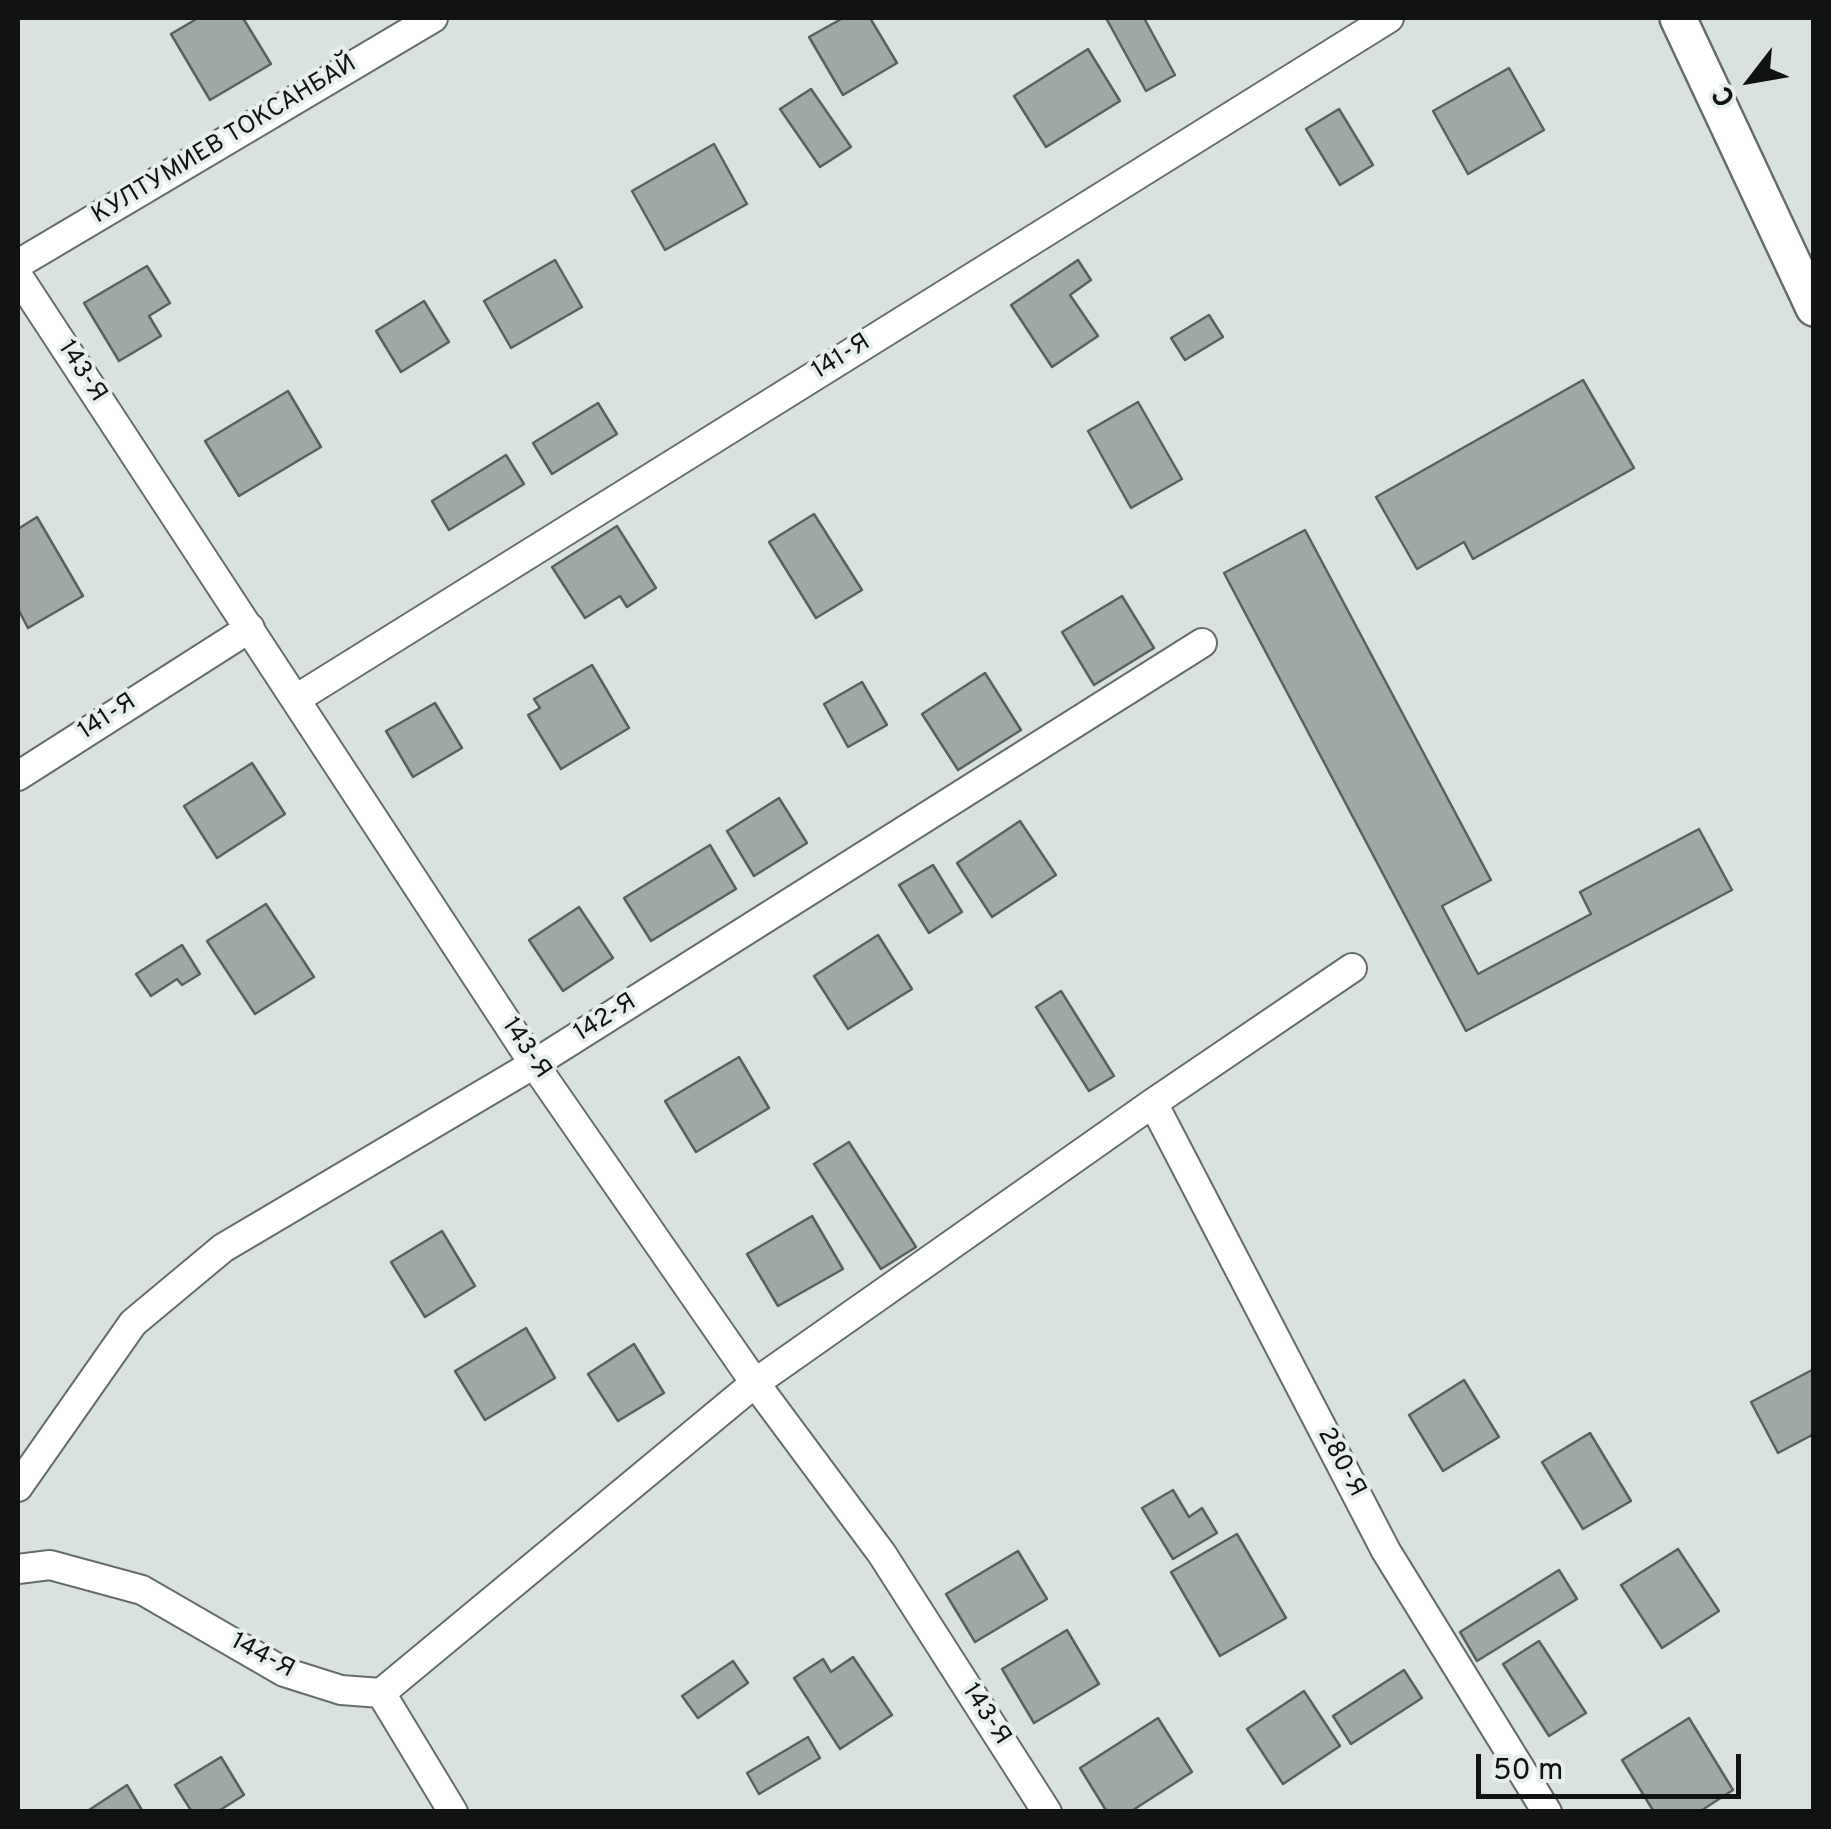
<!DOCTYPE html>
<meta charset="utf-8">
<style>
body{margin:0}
#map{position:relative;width:1831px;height:1829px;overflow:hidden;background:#d9e2df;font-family:Overpass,sans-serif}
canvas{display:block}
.frame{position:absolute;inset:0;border:20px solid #101312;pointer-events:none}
.north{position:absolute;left:1701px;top:30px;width:100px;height:100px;-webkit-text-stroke:8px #e6efec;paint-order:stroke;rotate:239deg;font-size:28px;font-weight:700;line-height:40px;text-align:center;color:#101312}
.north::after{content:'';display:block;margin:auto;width:35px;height:45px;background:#101312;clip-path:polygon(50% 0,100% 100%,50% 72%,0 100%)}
.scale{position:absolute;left:1476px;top:1754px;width:265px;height:45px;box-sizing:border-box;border:5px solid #101312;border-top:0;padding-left:12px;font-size:30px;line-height:35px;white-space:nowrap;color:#101312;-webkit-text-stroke:8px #e6efec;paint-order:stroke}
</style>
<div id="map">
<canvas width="1831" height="1829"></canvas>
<div class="frame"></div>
<div class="north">С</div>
<div class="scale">50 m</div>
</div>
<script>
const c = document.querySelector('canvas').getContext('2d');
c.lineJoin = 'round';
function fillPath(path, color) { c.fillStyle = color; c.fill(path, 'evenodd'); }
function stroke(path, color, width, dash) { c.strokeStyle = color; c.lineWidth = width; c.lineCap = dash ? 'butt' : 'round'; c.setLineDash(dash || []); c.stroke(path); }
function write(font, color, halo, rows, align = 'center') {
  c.font = font + ' Overpass,sans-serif'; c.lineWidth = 8; c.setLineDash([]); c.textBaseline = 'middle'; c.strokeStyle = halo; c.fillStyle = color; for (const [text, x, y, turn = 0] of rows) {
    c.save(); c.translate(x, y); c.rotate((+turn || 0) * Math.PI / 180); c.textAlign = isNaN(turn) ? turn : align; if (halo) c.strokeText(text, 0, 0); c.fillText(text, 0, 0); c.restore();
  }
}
const building = new Path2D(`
 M 198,18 L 243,18 L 271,64 L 210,100 L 171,34 Z
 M 843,18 L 870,18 L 897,63 L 843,95 L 809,37 Z
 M 1106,18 L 1144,18 L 1175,75 L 1146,91 Z
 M 1088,49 L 1120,101 L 1046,147 L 1014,96 Z
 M 1509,68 L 1544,130 L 1468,174 L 1433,111 Z
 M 811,89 L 851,147 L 820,167 L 780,109 Z
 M 1339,109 L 1373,165 L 1340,185 L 1306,129 Z
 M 714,144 L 747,204 L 665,250 L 632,191 Z
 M 555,260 L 582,307 L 511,348 L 484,301 Z
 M 1078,260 L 1091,280 L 1070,295 L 1098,336 L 1052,367 L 1011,305 Z
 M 147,266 L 170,303 L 149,316 L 161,336 L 119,361 L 84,303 Z
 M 424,301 L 449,342 L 401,372 L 376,331 Z
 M 1209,315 L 1223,337 L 1185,360 L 1171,338 Z
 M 1583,380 L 1634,468 L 1473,559 L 1464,542 L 1417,569 L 1376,497 Z
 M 288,391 L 321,447 L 239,496 L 205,441 Z
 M 1138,402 L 1182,479 L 1131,508 L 1088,431 Z
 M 598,403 L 617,434 L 552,474 L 533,443 Z
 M 506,455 L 524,484 L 449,530 L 432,501 Z
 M 814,514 L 862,590 L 816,618 L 769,542 Z
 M 37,517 L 83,596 L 28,628 L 18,609 L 18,529 Z
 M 617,526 L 656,588 L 627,607 L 620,596 L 585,618 L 552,567 Z
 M 1305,530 L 1491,880 L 1442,906 L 1478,974 L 1591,914 L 1580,892 L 1699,829 L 1732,890 L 1466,1031 L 1224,573 Z
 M 1122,596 L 1154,648 L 1094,685 L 1062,632 Z
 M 592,665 L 629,728 L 561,769 L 528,715 L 540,708 L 534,699 Z
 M 985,673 L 1021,730 L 958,770 L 922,714 Z
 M 862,682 L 887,725 L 848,747 L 824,704 Z
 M 435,703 L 462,748 L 413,777 L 386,731 Z
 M 252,763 L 285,814 L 217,858 L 184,806 Z
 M 779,798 L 807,843 L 754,876 L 727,831 Z
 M 1020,821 L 1056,875 L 992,917 L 957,863 Z
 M 710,845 L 736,889 L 651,941 L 624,898 Z
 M 933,865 L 962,912 L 929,933 L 899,885 Z
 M 266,904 L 314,977 L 255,1014 L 207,941 Z
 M 579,907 L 613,958 L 563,991 L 529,940 Z
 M 878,935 L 912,989 L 848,1029 L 814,976 Z
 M 182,945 L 200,974 L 182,985 L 177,979 L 151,996 L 136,974 Z
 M 1061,991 L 1114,1076 L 1089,1091 L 1036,1007 Z
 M 739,1057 L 769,1108 L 696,1152 L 665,1101 Z
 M 849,1142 L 916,1247 L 881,1269 L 814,1164 Z
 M 812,1216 L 843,1269 L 778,1306 L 747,1254 Z
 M 442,1231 L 475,1286 L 425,1317 L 391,1262 Z
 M 526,1328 L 555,1378 L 485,1420 L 455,1371 Z
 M 634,1344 L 664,1393 L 618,1421 L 588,1374 Z
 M 1814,1369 L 1814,1434 L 1778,1453 L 1751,1402 Z
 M 1464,1380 L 1499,1437 L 1443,1471 L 1409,1415 Z
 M 1590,1433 L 1631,1501 L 1583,1529 L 1542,1462 Z
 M 1173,1490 L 1189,1517 L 1202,1508 L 1217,1533 L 1173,1559 L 1142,1508 Z
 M 1237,1534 L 1286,1618 L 1220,1656 L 1171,1572 Z
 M 1678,1549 L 1719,1611 L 1662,1648 L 1621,1585 Z
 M 1018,1551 L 1047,1599 L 975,1642 L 946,1594 Z
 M 1559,1570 L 1577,1599 L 1477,1661 L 1460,1632 Z
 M 1067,1630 L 1099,1684 L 1034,1723 L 1002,1669 Z
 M 1539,1641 L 1586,1713 L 1549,1736 L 1503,1664 Z
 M 853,1657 L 892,1715 L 840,1749 L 794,1678 L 823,1659 L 831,1672 Z
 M 733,1661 L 748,1683 L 698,1718 L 682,1696 Z
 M 1404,1670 L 1422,1698 L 1351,1744 L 1333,1716 Z
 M 1304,1691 L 1340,1746 L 1283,1784 L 1247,1729 Z
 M 1158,1718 L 1192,1772 L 1130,1812 L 1107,1812 L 1080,1768 Z
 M 1689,1718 L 1733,1790 L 1699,1812 L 1654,1812 L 1622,1760 Z
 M 808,1737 L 820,1758 L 759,1794 L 747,1773 Z
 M 221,1757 L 244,1795 L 217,1812 L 192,1812 L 175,1785 Z
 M 127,1785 L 143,1812 L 86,1812 Z`);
fillPath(building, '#9fa8a5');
stroke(building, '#59615f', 2.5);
const minor = new Path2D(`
 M 18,264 L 433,18
 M 18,276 L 534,1064 L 755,1383 L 882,1554 L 1047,1812
 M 296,699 L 1389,18
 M 18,776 L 250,628
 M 1153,1103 L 1386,1551 L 1547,1812
 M 18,1487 L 133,1323 L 223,1248 L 534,1064 L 1202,643
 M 18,1569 L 50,1565 L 142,1590 L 284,1672 L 341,1690 L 381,1693 L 453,1812
 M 381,1693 L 755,1383 L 1153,1103 L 1352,968`);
const tertiary = new Path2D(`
 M 1678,18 L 1814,308`);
stroke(minor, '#646d6a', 32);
stroke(tertiary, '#646d6a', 40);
stroke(minor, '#fff', 28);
stroke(tertiary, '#fff', 35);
write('25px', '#101312', '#e6efec', [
 ["КУЛТУМИЕВ ТОКСАНБАЙ",225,141,-31],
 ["141-Я",842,358,-32],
 ["143-Я",81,372,57],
 ["141-Я",108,718,-33],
 ["142-Я",606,1019,-32],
 ["143-Я",525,1049,56],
 ["280-Я",1340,1463,62],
 ["144-Я",262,1657,28],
 ["143-Я",985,1715,57]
]);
</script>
